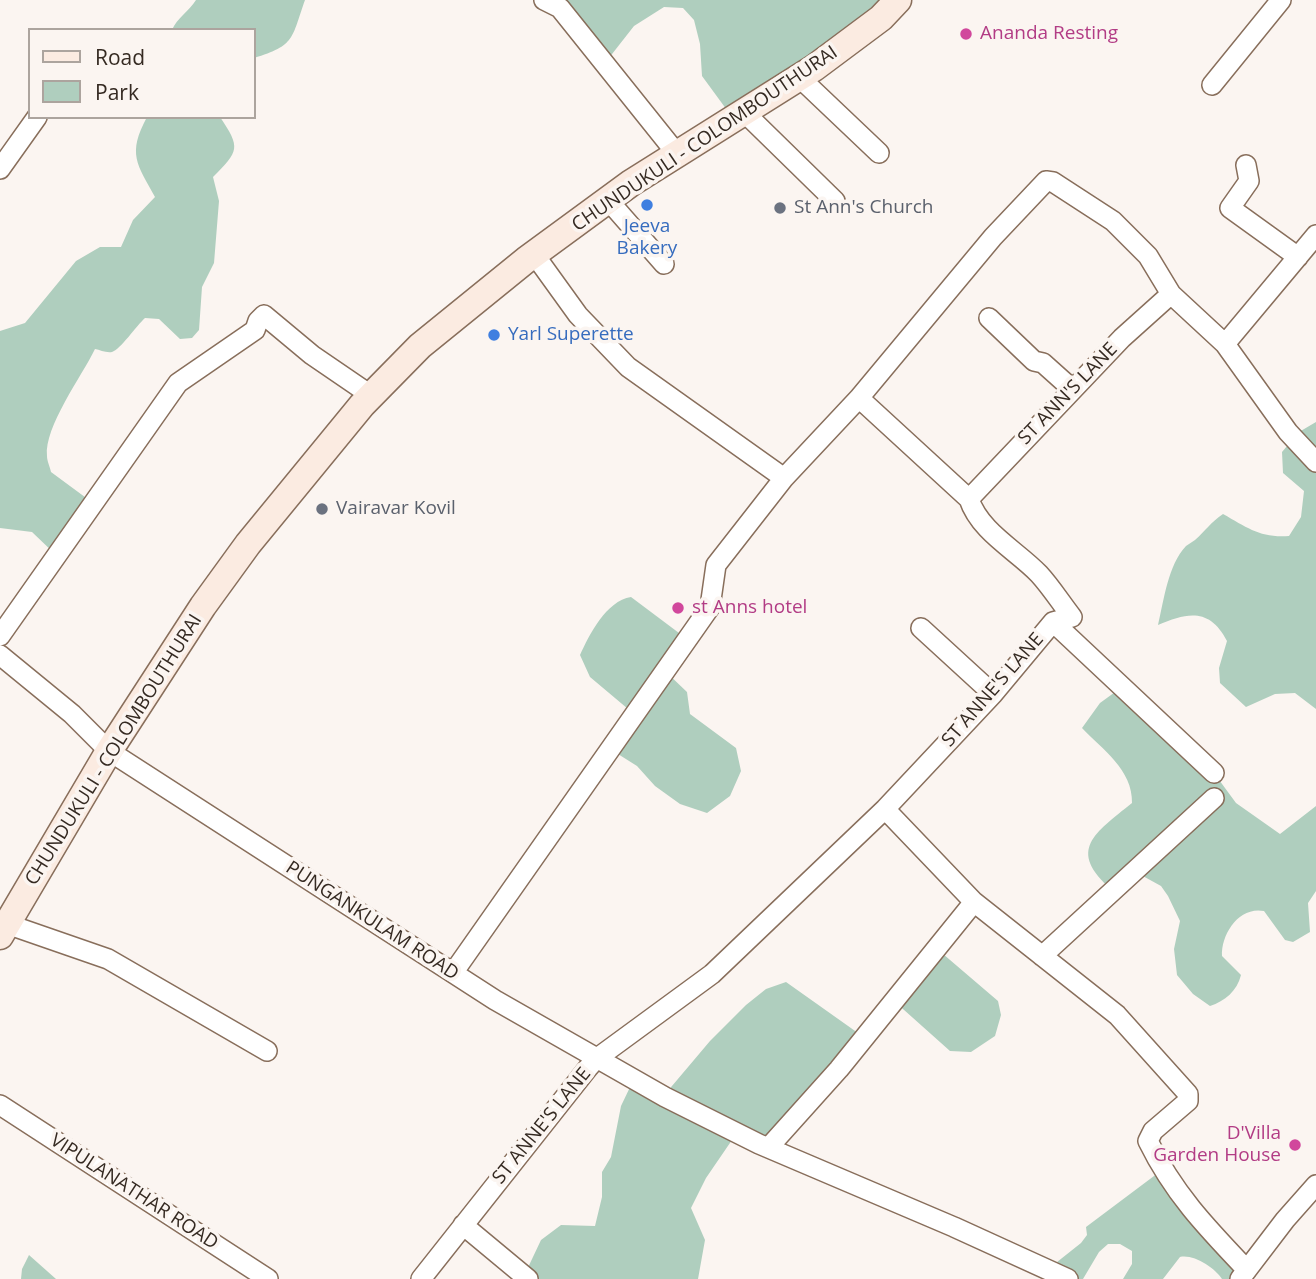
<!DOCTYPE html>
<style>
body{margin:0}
#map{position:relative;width:1316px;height:1279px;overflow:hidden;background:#fbf5f1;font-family:"Open Sans",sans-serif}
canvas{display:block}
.legend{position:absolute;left:28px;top:28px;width:228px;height:91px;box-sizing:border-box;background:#fbf5f1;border:2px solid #aca49e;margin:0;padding:9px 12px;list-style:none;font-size:21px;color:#352a22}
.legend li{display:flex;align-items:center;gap:14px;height:35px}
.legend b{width:35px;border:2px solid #aca49e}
</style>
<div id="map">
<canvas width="1316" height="1279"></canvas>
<ul class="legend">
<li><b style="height:9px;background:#fbebe1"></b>Road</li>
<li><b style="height:19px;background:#afcebe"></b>Park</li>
</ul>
</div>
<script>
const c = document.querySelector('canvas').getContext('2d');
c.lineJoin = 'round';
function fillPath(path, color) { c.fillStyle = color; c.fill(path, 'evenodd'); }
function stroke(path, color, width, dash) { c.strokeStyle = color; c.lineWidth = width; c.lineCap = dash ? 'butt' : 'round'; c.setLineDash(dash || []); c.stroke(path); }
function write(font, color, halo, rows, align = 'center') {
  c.font = font + ' "Open Sans",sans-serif'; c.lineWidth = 7; c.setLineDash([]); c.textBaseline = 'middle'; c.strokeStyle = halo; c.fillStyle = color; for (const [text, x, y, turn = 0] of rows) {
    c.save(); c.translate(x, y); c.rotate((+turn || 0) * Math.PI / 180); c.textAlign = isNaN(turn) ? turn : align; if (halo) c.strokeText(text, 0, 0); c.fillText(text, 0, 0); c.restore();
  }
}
fillPath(new Path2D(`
 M 196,0 L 305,0 C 291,39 296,45 254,58 L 254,30 L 172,30 C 177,18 189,11 196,0 Z
 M 544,0 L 898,0 L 732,117 L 702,76 L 700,44 L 694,20 L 683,8 L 664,7 L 634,26 L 605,63 Z
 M 147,117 L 220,117 C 241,148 239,151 213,177 L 219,201 L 214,263 L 202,287 L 199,330 L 192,338 L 180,339 L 159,319 L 145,318 C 137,325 120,350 112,352 C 106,353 100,350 95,349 C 82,376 44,427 47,456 C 47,461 50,467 51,472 L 93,503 L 56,555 L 32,532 L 0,528 L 0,331 L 25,323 L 76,261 L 100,247 L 121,247 L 133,220 L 155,197 C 137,164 127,154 147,117 Z
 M 1316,422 L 1316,709 L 1295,693 L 1275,694 L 1246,707 L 1220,683 L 1219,668 L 1227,641 C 1210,608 1188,612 1158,625 C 1164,600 1168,565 1186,546 C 1189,544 1192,542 1195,540 C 1206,530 1210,523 1223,514 C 1248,528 1260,538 1289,536 L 1301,517 L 1304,491 L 1283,473 L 1282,452 L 1299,432 Z
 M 631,597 L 687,639 L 665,671 L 687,692 L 690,714 L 736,748 L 741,771 L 730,796 L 707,813 L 680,804 L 655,786 L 637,766 L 610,749 L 634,714 L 590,677 L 580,655 C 589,635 606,601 631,597 Z
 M 1122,687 L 1214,773 L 1236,803 L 1280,834 L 1316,806 L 1316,891 L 1308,903 L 1310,932 L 1293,942 L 1285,940 L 1264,911 C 1239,906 1221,934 1222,956 L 1241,975 C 1237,991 1225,1001 1210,1006 L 1193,994 L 1177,975 L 1174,949 L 1180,921 L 1168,896 L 1161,886 L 1141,875 L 1112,890 C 1066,850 1095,833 1132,803 C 1133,770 1102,749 1082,728 L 1100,703 Z
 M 936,948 L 998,1001 L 1001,1015 L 995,1036 L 971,1052 L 950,1051 L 894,1001 Z
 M 786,982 L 865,1038 L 766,1157 L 732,1140 L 706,1178 L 691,1208 L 705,1240 L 698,1279 L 536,1279 L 524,1276 L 541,1240 L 561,1225 L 595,1226 L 602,1197 L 602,1172 L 611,1157 L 621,1106 L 632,1083 L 661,1099 L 710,1041 L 746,1005 L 766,989 Z
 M 1162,1170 L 1247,1270 L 1240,1279 L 1222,1279 C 1215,1268 1194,1254 1180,1257 L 1163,1279 L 1123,1279 L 1132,1264 L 1132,1251 L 1120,1244 L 1108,1244 L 1099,1252 L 1083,1279 L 1068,1279 L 1047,1270 L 1081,1243 L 1087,1235 L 1086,1227 Z
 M 29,1255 L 56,1279 L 21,1279 L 22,1269 Z`), '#afcebe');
const minor = new Path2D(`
 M 544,0 L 560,8 L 677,154
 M 799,77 L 879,153
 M 1212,85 L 1281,0
 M 744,112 L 835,201
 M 1246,165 L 1249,181 L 1230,208 L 1298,257
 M 0,169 L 37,117
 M 608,200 L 664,264
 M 534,254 L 578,315 L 628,367 L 784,478 L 859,398 L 993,237 L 1046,181 L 1053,182 L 1113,221 L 1148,256 L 1171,294 L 1225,344 L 1288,432 L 1316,462
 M 989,318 L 1034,361 L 1043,363 L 1072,389
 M 1225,344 L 1316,235
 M 969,499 L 1122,338 L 1171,294
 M 1053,622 L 1214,773
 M 921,628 L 993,694
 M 0,636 L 178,383 L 255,330 L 258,321 L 264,315 L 312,355 L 372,396
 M 0,655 L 72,714 L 109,751 L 495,1000 L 665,1097 L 759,1144 L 954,1227 L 1068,1279
 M 885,809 L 974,902
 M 7,924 L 108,959 L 267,1051
 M 1042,956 L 1214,798
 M 453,973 L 710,607 L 716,565 L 784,478
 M 0,1105 L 268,1279
 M 769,1147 L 839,1069 L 974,902 L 1117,1015 L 1188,1094 L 1188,1101 L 1153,1131 L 1148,1141 C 1174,1194 1207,1228 1247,1270
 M 463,1225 L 528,1279
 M 421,1279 L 588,1068 L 596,1059 L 712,974 L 885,809 L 993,694 L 1053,622 L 1072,617 C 1061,603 1051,587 1039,574 C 1016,550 980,532 969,499 L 859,398
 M 1240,1279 L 1285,1220 L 1316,1185`);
const secondary = new Path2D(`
 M 0,936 L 109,751 L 203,606 L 248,544 L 362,405 L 420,346 L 526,260 L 631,183 L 814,68 L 881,18 L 898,0`);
stroke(minor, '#886e5b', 22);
stroke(secondary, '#886e5b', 29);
stroke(minor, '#fff', 19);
stroke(secondary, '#fbebe1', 26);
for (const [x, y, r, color] of [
 [966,34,7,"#d1479c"],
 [647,205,7,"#3f7fe0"],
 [780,208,7,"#6b7280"],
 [494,335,7,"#3f7fe0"],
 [322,509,7,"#6b7280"],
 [678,608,7,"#d1479c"],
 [1295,1145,7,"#d1479c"]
]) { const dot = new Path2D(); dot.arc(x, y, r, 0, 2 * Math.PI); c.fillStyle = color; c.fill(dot); stroke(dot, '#fbf5f1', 2.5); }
write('19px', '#b23c85', '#fbf5f1', [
 ["Ananda Resting",980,34],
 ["st Anns hotel",692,608],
 ["D'Villa",1281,1134,"right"],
 ["Garden House",1281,1156,"right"]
], 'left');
write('19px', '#352a22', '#fbf5f1', [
 ["CHUNDUKULI - COLOMBOUTHURAI",705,139,-34],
 ["ST ANN'S LANE",1068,394,-46],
 ["ST ANNE'S LANE",993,690,-49],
 ["CHUNDUKULI - COLOMBOUTHURAI",114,750,-58],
 ["PUNGANKULAM ROAD",372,921,33],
 ["ST ANNE'S LANE",542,1126,-51],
 ["VIPULANATHAR ROAD",134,1192,33]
]);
write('19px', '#5b616d', '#fbf5f1', [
 ["St Ann's Church",794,208],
 ["Vairavar Kovil",336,509]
], 'left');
write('19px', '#366cbe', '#fbf5f1', [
 ["Jeeva",647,227],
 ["Bakery",647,249],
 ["Yarl Superette",508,335,"left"]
]);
</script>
